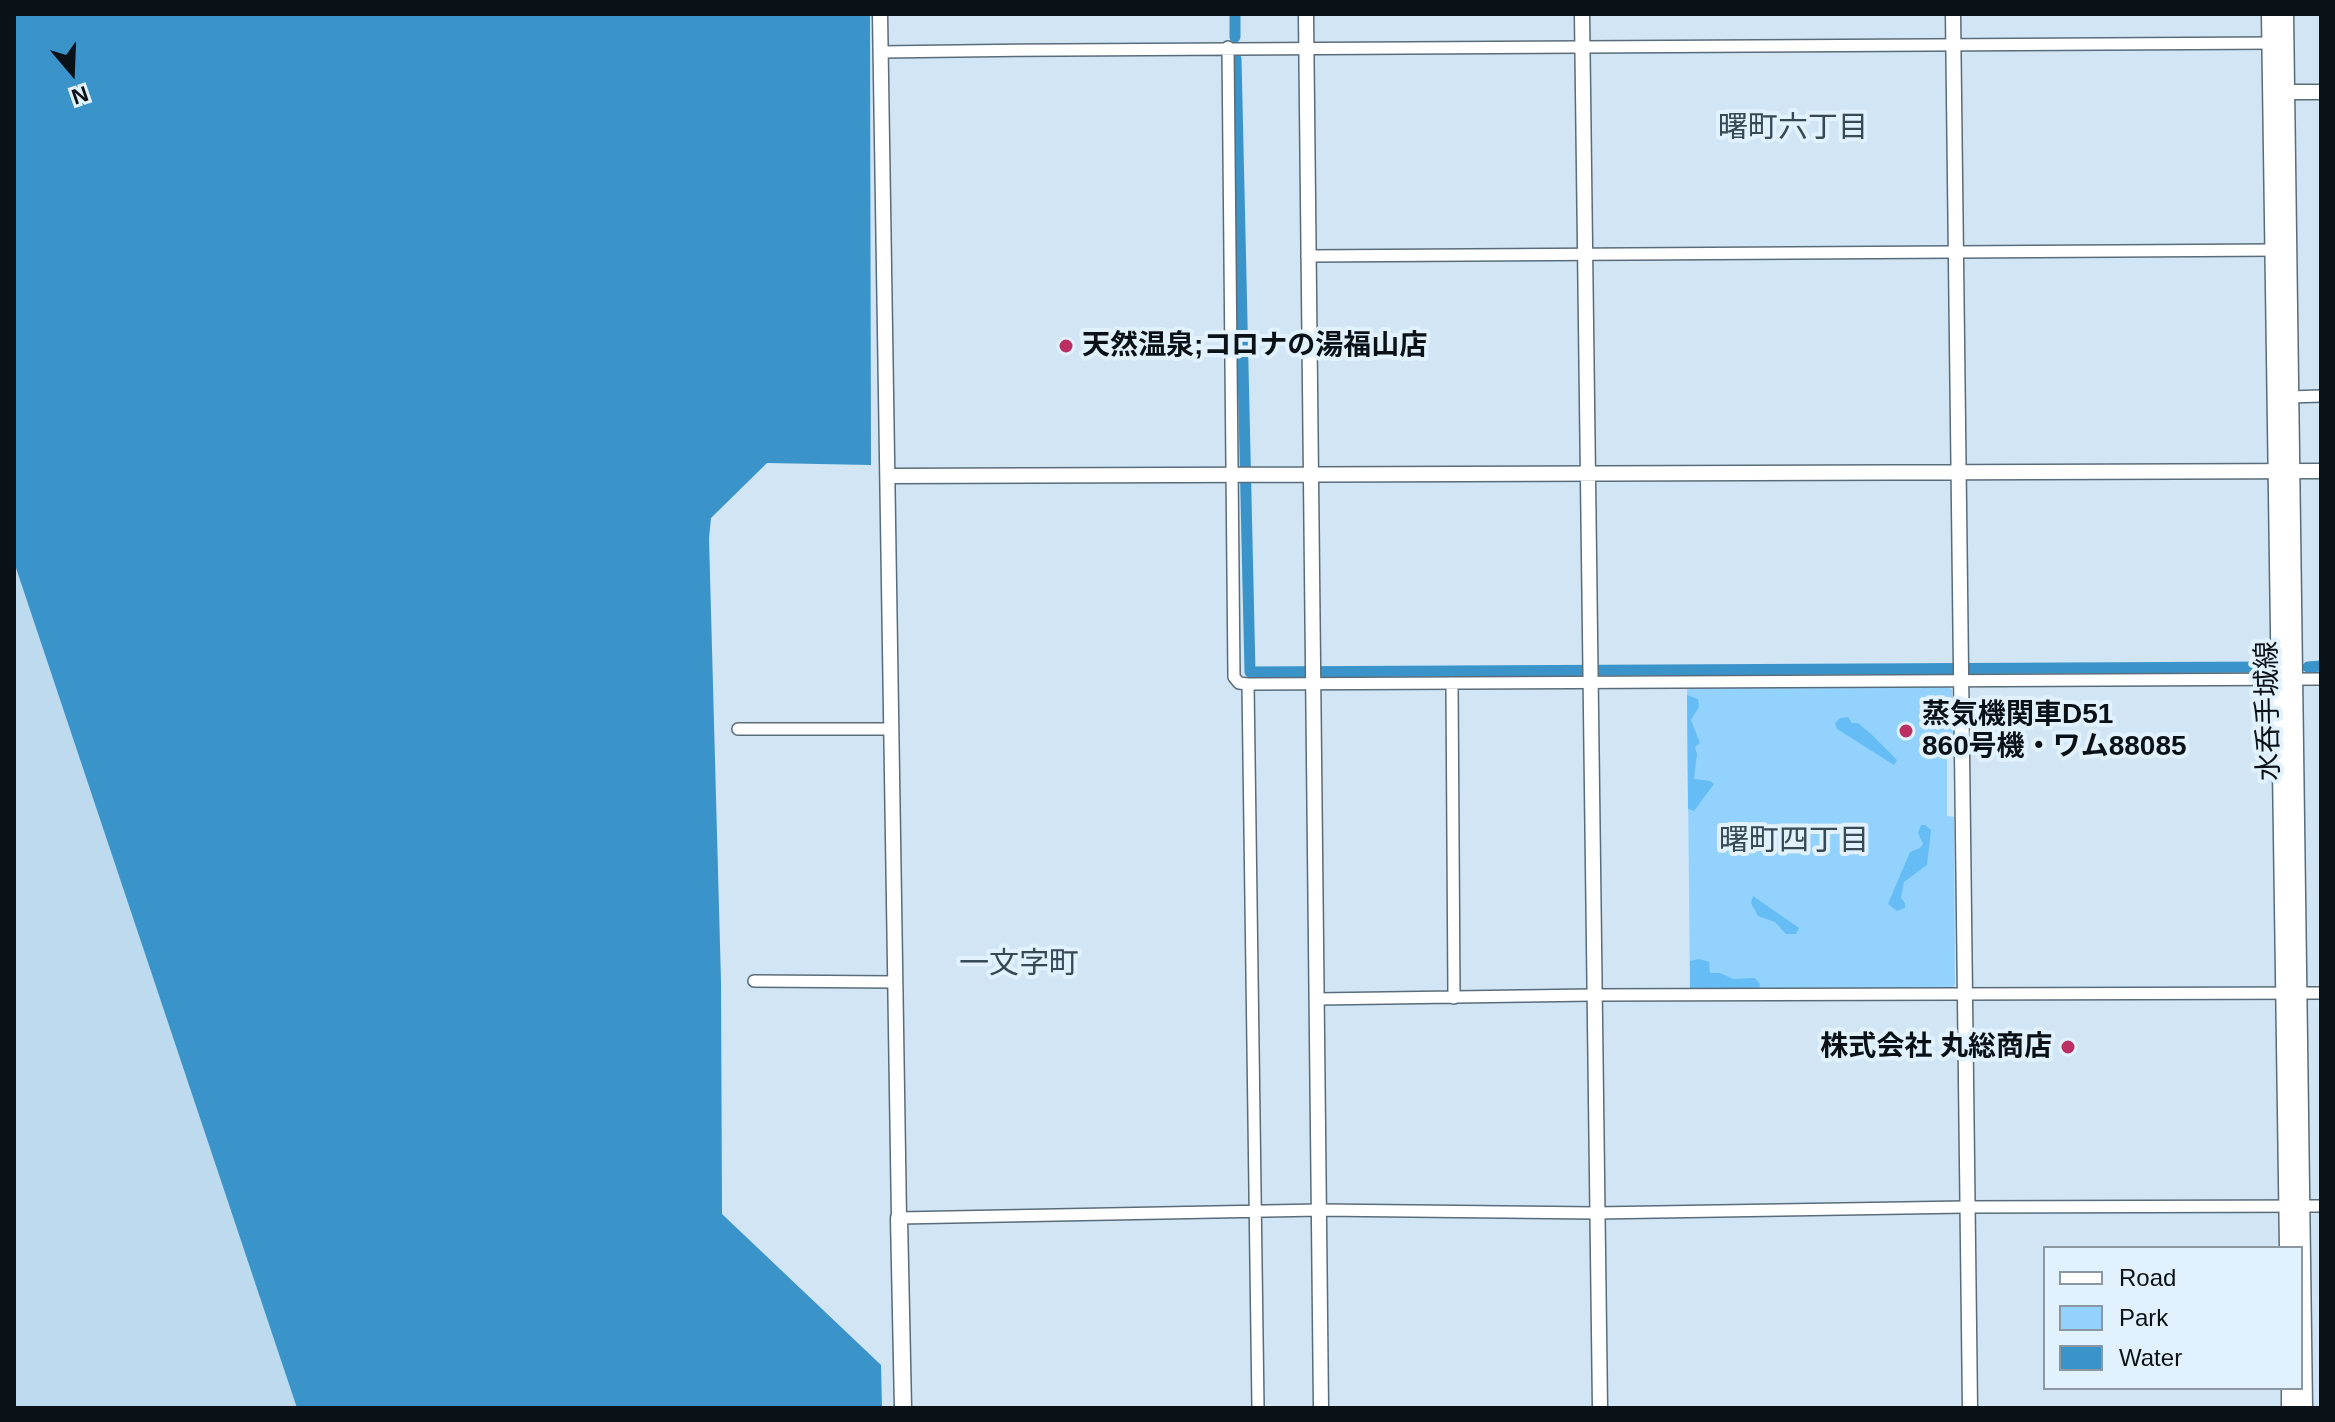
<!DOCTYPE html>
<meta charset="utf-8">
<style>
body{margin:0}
#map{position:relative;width:2335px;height:1422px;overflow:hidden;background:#d1e5f5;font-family:Arial,sans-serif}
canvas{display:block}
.frame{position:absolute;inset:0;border:16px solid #0a1217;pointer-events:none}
.legend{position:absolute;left:2043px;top:1246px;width:260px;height:144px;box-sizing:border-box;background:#e1f2fe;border:2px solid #8b98a2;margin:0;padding:10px 14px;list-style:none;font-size:24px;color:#0a1217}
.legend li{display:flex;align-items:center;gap:16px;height:40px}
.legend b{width:40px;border:2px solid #8b98a2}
.north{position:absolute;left:32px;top:32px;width:80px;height:80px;-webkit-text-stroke:6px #e1f2fe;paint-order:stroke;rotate:161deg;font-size:22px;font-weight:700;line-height:32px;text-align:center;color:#0a1217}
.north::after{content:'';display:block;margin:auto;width:28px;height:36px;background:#0a1217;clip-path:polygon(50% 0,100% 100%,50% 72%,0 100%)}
</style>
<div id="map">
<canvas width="2335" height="1422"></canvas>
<div class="frame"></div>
<ul class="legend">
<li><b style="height:10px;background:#fff"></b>Road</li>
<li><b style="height:22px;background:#93d2fd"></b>Park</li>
<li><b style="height:22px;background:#3a94ca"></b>Water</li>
</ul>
<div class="north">N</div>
</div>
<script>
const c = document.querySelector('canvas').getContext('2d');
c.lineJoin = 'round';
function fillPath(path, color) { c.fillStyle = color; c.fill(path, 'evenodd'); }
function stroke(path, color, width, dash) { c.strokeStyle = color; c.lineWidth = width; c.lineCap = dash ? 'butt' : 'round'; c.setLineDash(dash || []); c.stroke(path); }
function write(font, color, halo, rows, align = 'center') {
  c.font = font + ' Arial,"Noto Sans JP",sans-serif'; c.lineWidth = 8; c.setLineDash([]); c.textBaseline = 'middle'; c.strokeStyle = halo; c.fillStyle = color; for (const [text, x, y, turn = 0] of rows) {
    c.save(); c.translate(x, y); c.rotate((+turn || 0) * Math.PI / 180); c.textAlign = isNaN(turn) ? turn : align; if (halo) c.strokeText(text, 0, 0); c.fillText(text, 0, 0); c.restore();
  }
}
fillPath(new Path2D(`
 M 14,562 L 284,1365 L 297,1408 L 14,1408 Z`), '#bedaee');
fillPath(new Path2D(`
 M 1949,686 L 1952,690 L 1953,742 L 1947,742 L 1947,816 L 1954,817 L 1955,984 L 1953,988 L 1690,989 L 1687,688 Z`), '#93d2fd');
fillPath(new Path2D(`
 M 1687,695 L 1698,699 L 1699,707 L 1691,720 L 1700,743 L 1695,747 L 1697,754 L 1694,779 L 1710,781 L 1714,784 L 1694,811 L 1688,809 Z
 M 1848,717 L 1852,723 L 1858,723 L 1871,734 L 1897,760 L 1894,765 L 1837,729 L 1835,723 L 1840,718 Z
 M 1921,825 L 1925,825 L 1931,830 L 1927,865 L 1904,882 L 1901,898 L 1905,903 L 1905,908 L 1897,911 L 1888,904 L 1910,852 L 1920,848 L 1923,844 L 1918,833 Z
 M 1753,896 L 1799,928 L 1796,934 L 1786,934 L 1775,922 L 1758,916 L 1751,903 Z
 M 1699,959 L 1709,962 L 1710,973 L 1720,973 L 1733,979 L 1755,978 L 1760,984 L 1759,989 L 1690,989 L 1690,961 Z`), '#66bdf5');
fillPath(new Path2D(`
 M 14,14 L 870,14 L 871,465 L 767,463 L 711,518 L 709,538 L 721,982 L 722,1214 L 881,1365 L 882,1408 L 297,1408 L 14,562 Z`), '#3a94ca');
stroke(new Path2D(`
 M 1235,14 L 1235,37
 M 1236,59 L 1250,672 L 2267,667
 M 2308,667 L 2321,666`), '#3a94ca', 11);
const minor = new Path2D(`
 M 1228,47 L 1234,677 L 1239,683 L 1248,684
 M 881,52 C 1346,45 1811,49 2277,43
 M 1307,256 L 2278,250
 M 2289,397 L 2321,396
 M 1452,683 L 1454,998
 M 738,729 L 891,729
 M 754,981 L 895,982
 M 1317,999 L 1593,995 L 2321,993
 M 899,1218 L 1319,1210 L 1596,1213 L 1965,1207 L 2321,1206
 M 1258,1408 L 1248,684 L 2321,679`);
const tertiary = new Path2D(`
 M 880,14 L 899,1218
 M 1306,14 L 1321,1408
 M 1582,14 L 1600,1408
 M 1953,14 L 1970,1408
 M 2275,92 L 2321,92
 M 888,476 L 2321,471`);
const secondary = new Path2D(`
 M 2270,14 L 2288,1248
 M 2285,14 L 2304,1408
 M 899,1218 L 903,1408
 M 2290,1388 L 2290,1408`);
stroke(minor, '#596c79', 14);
stroke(tertiary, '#596c79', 17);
stroke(secondary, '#596c79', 19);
stroke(minor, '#fff', 11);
stroke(tertiary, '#fff', 14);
stroke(secondary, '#fff', 16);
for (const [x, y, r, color] of [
 [1066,346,8,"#bc2f63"],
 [1906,731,8,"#bc2f63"],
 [2068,1047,8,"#bc2f63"]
]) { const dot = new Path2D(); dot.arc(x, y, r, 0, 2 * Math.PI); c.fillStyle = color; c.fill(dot); stroke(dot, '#e1f2fe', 3); }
write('bold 28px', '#0a1217', '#e1f2fe', [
 ["天然温泉;コロナの湯福山店",1082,346],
 ["蒸気機関車D51",1922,715],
 ["860号機・ワム88085",1922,747],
 ["株式会社 丸総商店",2052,1047,"right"]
], 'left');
write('28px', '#0a1217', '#e1f2fe', [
 ["水呑手城線",2269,711,-91]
]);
write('30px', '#384956', '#e1f2fe', [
 ["曙町六丁目",1793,129],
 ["曙町四丁目",1794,842],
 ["一文字町",1019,965]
]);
</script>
